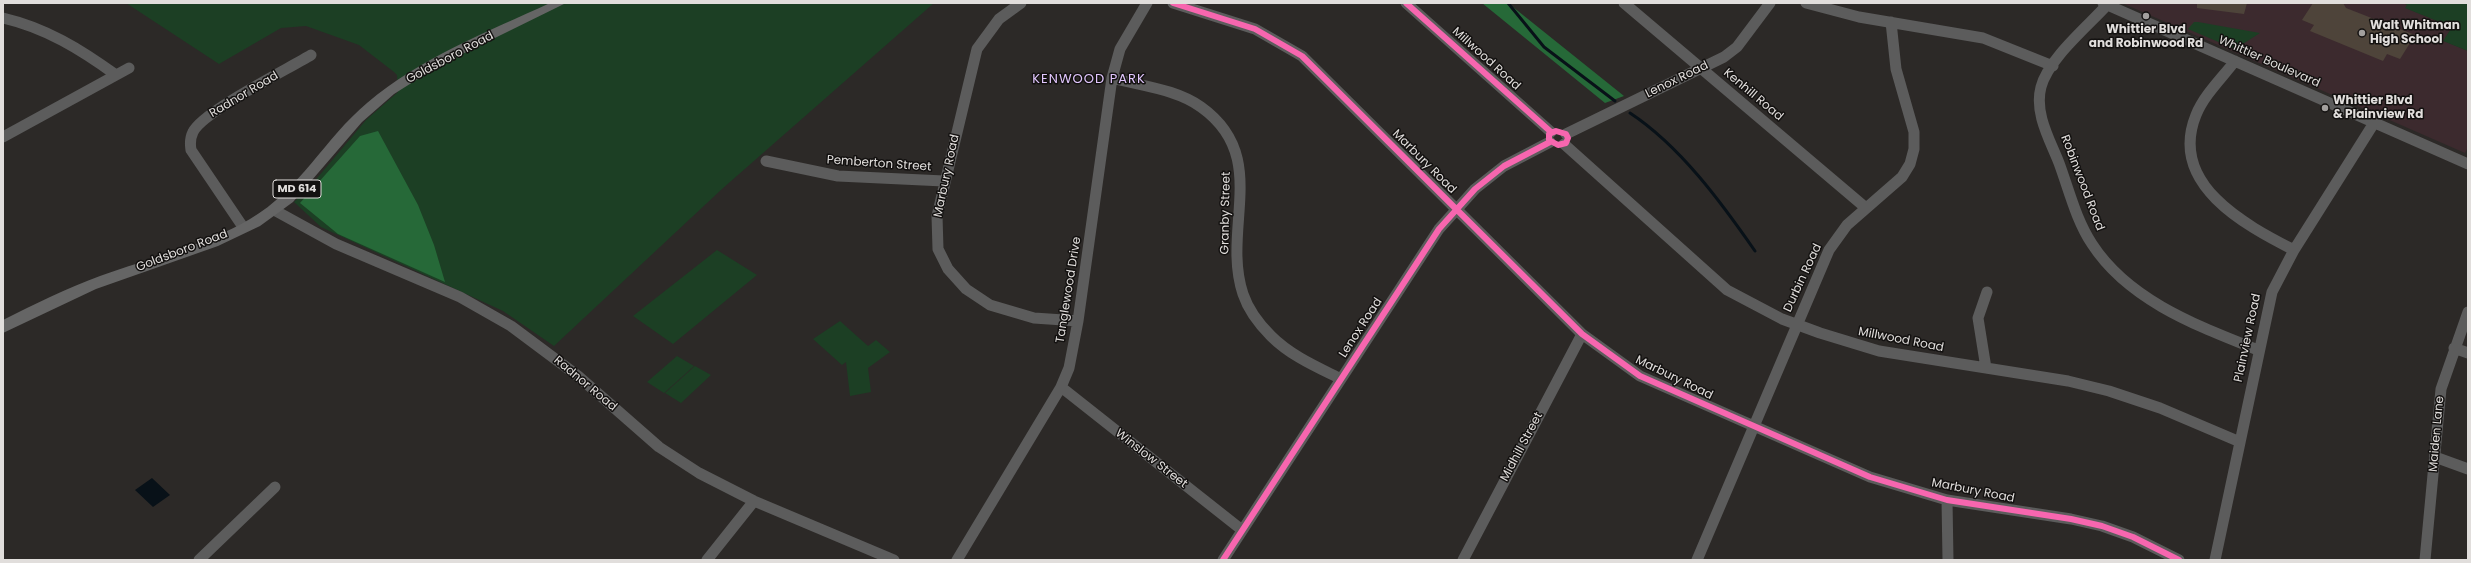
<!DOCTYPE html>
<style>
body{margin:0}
#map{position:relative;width:2471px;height:563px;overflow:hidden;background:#2c2927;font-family:Poppins,sans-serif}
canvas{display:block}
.frame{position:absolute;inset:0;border:4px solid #e1dedc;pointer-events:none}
</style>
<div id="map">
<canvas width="2471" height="563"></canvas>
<div class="frame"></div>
</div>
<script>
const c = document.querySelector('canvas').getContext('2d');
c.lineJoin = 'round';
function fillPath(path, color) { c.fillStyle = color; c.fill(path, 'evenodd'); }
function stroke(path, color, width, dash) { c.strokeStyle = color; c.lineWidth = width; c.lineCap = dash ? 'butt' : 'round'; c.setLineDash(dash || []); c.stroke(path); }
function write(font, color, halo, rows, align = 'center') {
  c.font = font + ' Poppins,sans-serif'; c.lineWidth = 3; c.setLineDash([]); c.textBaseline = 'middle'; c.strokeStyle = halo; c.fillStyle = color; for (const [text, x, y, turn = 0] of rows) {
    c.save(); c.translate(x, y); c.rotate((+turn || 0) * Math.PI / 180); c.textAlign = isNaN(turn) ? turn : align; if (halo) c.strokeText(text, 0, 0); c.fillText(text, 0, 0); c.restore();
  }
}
fillPath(new Path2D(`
 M 2122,3 L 2403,3 L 2407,5 L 2406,8 L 2452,27 L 2444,41 L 2468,51 L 2468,147 L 2465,153 Z`), '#3c2a2e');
fillPath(new Path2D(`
 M 126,3 L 934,3 L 722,189 L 554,346 L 503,311 L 321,227 L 294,202 L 313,183 L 366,120 L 398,92 L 397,75 L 394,72 L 359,45 L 306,26 L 281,28 L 219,64 Z
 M 2403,3 L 2468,3 L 2468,51 L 2443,41 L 2452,27 L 2405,8 L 2407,5 Z
 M 2194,22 L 2198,22 L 2260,33 L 2235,49 L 2188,29 Z
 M 717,250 L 757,275 L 673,344 L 633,316 Z
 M 840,321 L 868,346 L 876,340 L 890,352 L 868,368 L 871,392 L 850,396 L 846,362 L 842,365 L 813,339 Z
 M 677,356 L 694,366 L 664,393 L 647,382 Z
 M 695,366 L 711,375 L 681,403 L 665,393 Z`), '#1c3f24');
fillPath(new Path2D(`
 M 1482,3 L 1508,3 L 1624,96 L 1605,103 Z
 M 378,131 L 418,205 L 434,245 L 445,282 L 338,234 L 300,203 L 360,136 Z`), '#266938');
fillPath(new Path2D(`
 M 152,478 L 170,495 L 153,507 L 135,490 Z`), '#081118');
stroke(new Path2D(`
 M 1508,3 L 1544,47 L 1615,101
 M 1630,113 C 1680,146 1721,202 1755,251`), '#081118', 3);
fillPath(new Path2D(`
 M 2197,3 L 2247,3 L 2244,14 L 2197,8 Z
 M 2313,3 L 2343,3 L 2346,8 L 2415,35 L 2400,59 L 2387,54 L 2383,61 L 2310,31 L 2314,25 L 2302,20 Z`), '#4e443a');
stroke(new Path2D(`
 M 1021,3 L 999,19 L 977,49 L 937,216 L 938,249 L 948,269 L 966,289 L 990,305 L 1034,318 L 1078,321
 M 1173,3 L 1255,29 L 1302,56 L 1582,334 L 1640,376 L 1870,477 L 1947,500 L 2071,519 L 2102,526 L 2133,537 L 2179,560
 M 1406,3 L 1551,132
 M 1624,3 L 1866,208
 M 1806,3 L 1859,17 L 1983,38 L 2053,66
 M 2103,3 L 2468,164
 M 2107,5 C 2088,26 2048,59 2041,87 C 2034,113 2050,140 2059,163 C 2069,190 2076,220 2092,244 C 2129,301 2198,326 2258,350
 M 3,18 C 46,28 80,49 116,75
 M 2235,61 C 2222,78 2204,95 2196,115 C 2168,184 2245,225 2294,250
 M 1112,78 C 1141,86 1176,89 1201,107 C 1271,157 1221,228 1243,294 C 1248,309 1260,325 1271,336 C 1291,356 1317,367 1341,379
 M 1566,134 L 1724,57 L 1737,47 L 1770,3
 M 3,137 L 129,68
 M 1564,144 L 1727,290 L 1782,319 L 1820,333 L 1879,351 L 2068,381 L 2109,391 L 2160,408 L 2240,442
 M 766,161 L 838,176 L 944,181
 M 274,210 L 336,244 L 460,297 L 511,326 L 578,376 L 659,447 L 699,473 L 754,501 L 894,560
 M 243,227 L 191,150 C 190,144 190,138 193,132 C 202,112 288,69 311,55
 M 2454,348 L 2468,353
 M 1986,368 L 1978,318 L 1987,292
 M 1061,387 L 1242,530
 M 2435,457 L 2468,469
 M 1947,500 L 1948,560
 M 199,560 L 275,487
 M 707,560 L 754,501
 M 957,560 L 1061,387 L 1069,368 L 1078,321 L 1112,78 L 1120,49 L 1147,3
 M 1223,560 L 1439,229 L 1475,189 L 1504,166 L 1550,142
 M 1463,560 L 1582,334
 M 1697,560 L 1829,250 L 1847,225 L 1902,177 L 1910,164 L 1914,149 L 1914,132 L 1896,69 L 1891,22
 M 2215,560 L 2272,292 L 2294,250 L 2374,123
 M 2425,560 L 2441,389 L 2468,312`), '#5c5c5c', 11);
fillPath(new Path2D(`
 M 550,3 L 566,3 L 440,65 L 394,94 L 362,122 L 293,202 L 260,226 L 218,246 L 96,289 L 3,333 L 3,320 C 35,304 67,288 100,276 C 150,258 204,246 250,219 C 300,190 324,139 367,103 C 420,58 487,32 550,3 Z`), '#656565');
stroke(new Path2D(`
 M 1173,3 L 1255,29 L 1302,56 L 1582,334 L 1640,376 L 1870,477 L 1947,500 L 2071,519 L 2102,526 L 2133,537 L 2179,560
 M 1406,3 L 1551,132
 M 1556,131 L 1566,134 L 1568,138 L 1566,143 L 1558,145 L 1549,140 L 1549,134 Z
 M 1223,560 L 1439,229 L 1475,189 L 1504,166 L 1550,142`), '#f766af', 6);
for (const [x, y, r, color] of [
 [2146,16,4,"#a29f9d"],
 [2362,33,4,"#a29f9d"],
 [2325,108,4,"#a29f9d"]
]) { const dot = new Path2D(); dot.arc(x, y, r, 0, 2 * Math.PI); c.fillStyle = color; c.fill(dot); stroke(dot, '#131110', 1.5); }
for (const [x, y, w] of [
 [297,189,48]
]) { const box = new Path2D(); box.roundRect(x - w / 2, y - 9, w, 18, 3); c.fillStyle = '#131110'; c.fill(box); stroke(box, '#e1dedc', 1); }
write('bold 11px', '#e1dedc', null, [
 ["MD 614",297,189]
]);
write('bold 12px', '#e1dedc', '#131110', [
 ["Walt Whitman",2370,26],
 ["High School",2370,40],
 ["Whittier Blvd",2146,30,"center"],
 ["and Robinwood Rd",2146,44,"center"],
 ["Whittier Blvd",2333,101],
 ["& Plainview Rd",2333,115]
], 'left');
write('12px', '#e1dedc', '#131110', [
 ["Goldsboro Road",450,58,-28],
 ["Millwood Road",1486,59,42],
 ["Whittier Boulevard",2269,62,24],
 ["Lenox Road",1677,80,-26],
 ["Radnor Road",244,95,-31],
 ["Kenhill Road",1753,95,40],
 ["Marbury Road",1424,162,45],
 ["Pemberton Street",879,164,4],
 ["Marbury Road",947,176,-78],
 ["Robinwood Road",2082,183,69],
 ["Granby Street",1226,213,-89],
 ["Goldsboro Road",182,251,-21],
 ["Durbin Road",1803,278,-65],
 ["Tanglewood Drive",1069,290,-81],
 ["Lenox Road",1361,328,-57],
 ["Plainview Road",2248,338,-78],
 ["Millwood Road",1901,340,11],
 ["Marbury Road",1674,378,26],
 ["Radnor Road",585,384,40],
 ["Maiden Lane",2437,434,-85],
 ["Midhill Street",1522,447,-62],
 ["Winslow Street",1151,459,38],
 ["Marbury Road",1973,491,11]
]);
c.letterSpacing = '1px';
write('13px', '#e1c6fd', '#131110', [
 ["KENWOOD PARK",1089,80]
]);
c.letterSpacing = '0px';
</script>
